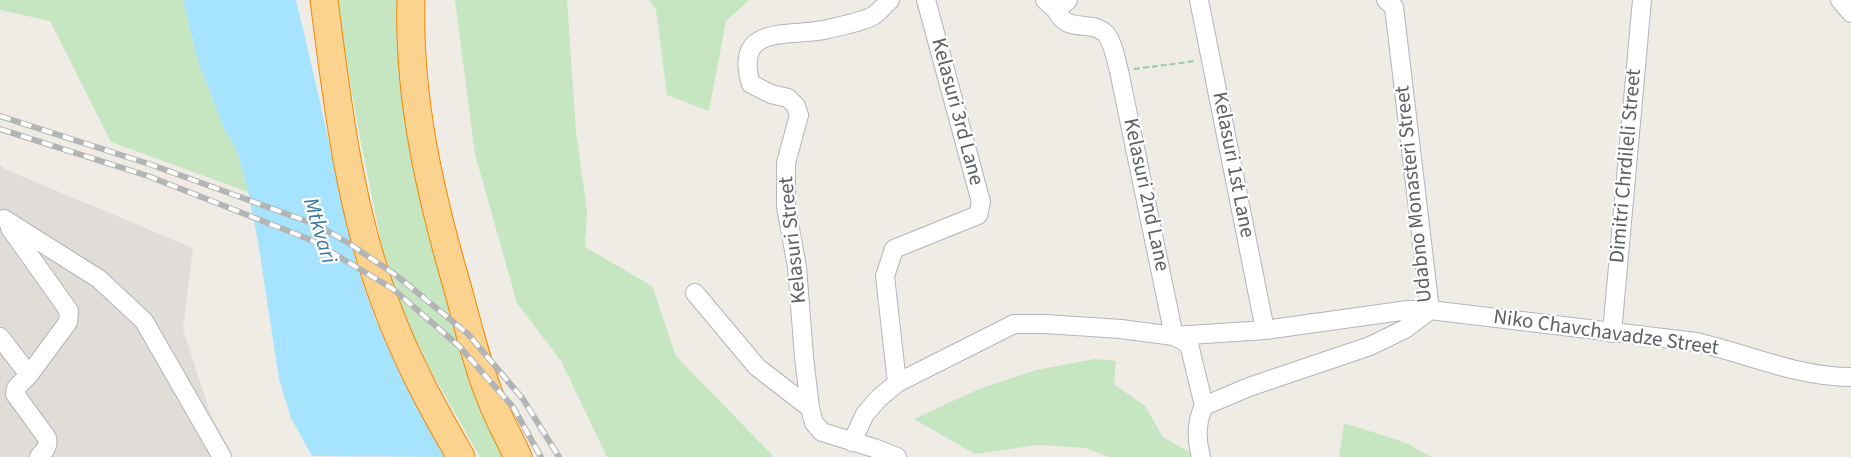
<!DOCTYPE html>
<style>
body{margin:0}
canvas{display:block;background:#efebe5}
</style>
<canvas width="1851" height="457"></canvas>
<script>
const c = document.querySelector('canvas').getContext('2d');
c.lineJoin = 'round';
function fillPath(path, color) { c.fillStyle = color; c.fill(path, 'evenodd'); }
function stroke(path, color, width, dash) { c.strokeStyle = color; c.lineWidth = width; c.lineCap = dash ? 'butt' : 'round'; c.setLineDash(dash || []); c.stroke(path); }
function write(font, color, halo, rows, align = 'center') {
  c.font = font + ' "Source Sans 3",sans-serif'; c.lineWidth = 4.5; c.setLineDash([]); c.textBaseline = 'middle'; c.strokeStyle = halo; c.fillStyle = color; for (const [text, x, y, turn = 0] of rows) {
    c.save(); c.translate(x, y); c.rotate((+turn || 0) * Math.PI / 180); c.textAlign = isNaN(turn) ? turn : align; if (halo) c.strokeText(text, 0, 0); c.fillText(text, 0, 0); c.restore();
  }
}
fillPath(new Path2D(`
 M 0,165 L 7,170 L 193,248 L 183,329 L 211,415 L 234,457 L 0,457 Z`), '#e0ddd9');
fillPath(new Path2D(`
 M 0,0 L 183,0 L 197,58 L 223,126 L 238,154 L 248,192 L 111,142 L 50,21 L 0,10 Z
 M 336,0 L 398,0 L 401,90 L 423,209 L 506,457 L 480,457 L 408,331 L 383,252 L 360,138 Z
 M 455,0 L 567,0 L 576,132 L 587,211 L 585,247 L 652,286 L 676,356 L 774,457 L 607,457 L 561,361 L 517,303 L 475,154 Z
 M 649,0 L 749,0 L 726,21 L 709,111 L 667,95 L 656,10 Z
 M 1095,359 L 1116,361 L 1114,384 L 1145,406 L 1163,437 L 1198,457 L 1108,457 L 1086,448 L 1038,445 L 975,454 L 914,419 L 979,389 L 1036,370 Z
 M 1344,423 L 1404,442 L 1432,457 L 1339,457 Z`), '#c6e6c1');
fillPath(new Path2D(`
 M 183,0 L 296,0 C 308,49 319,97 330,147 C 340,194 349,242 364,288 C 384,347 414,402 444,457 L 312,456 L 291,418 L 279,379 L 258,241 L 248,192 L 238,154 L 223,126 L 197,58 Z`), '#a5e3fe');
const minor = new Path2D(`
 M 890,0 C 885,5 879,12 873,16 C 862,22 840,26 828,29 C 793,38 732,22 751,84 L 771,94 L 788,98 L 796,106 L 799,115 L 786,163 L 786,207 L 797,267 L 804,357 L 810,408 L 814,423 L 822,432 L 874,448 L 897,457
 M 1045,0 L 1056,10 L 1068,0
 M 1199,0 L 1265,330
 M 1840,0 L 1851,13
 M 1056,10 C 1068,35 1089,18 1106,34 C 1113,42 1116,60 1119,71 L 1174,336 L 1189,344 L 1204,406
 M 4,219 L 99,279 L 144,321 L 222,457
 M 10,228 L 69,311 L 68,322 L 29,375
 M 695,293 L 757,367 L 810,408
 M 1612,333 L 1642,0
 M 0,337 L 29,375 L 16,388 L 15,394 L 47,438 C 49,447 44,451 39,457
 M 897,383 L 885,276 L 894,249 L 978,215 L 981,202 L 926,0
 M 852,442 L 865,414 L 879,398 L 897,383 L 1014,324 L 1045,324 L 1121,329 L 1174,336 L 1265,330 L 1408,310 L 1430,310 L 1696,342 C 1748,354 1798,377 1851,377
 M 1201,457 C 1196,439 1196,422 1204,406 L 1249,387 L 1370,346 L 1405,329 L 1430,310 L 1394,7 L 1386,0`);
const highway = new Path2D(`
 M 324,0 C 337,101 349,206 385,302 C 405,357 432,407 461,457
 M 411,0 C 408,97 430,193 457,286 C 468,325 477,366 493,404 C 500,422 510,439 518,457`);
stroke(minor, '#b2b6b9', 20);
stroke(highway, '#f18802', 29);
stroke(new Path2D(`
 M 1134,69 L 1196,61`), '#9ccaa3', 2, [6, 3]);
stroke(minor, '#fff', 18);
stroke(highway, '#fcd28f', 27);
const rail = new Path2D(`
 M 0,116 L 152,165 L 317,225 L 350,244 L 397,276 L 468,334 L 523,399 L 559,457
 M 0,129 L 148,176 L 311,240 L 393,289 L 459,346 L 513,407 L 541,457`);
stroke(rail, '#b3b4b5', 6);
stroke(rail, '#fff', 4, [11]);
write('21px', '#5c6165', '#fff', [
 ["Kelasuri 3rd Lane",956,112,75],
 ["Kelasuri 1st Lane",1232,165,79],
 ["Dimitri Chrdileli Street",1627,166,-85],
 ["Udabno Monasteri Street",1415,194,-96],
 ["Kelasuri 2nd Lane",1145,195,78],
 ["Kelasuri Street",794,240,-96],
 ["Niko Chavchavadze Street",1606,334,8]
]);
write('italic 22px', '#3c799f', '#fff', [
 ["Mtkvari",318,231,73]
]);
</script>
